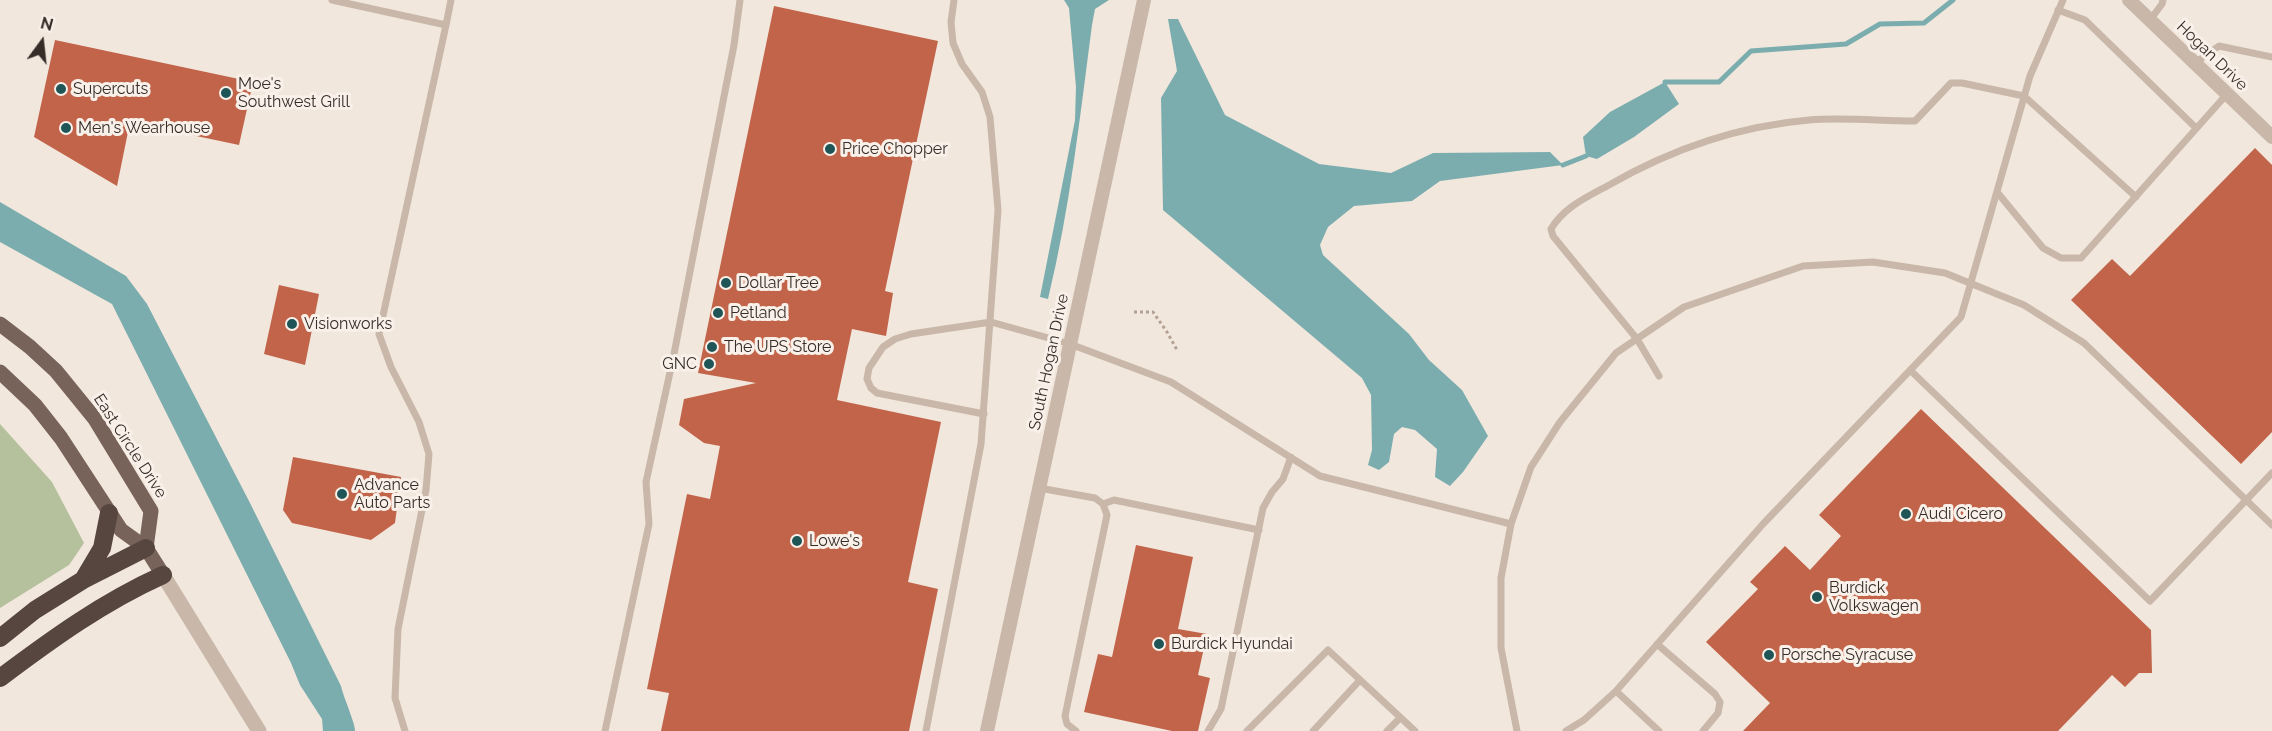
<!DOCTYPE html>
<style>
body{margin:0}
#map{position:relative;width:2272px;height:731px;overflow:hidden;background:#f1e7dd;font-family:Raleway,sans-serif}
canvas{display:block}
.north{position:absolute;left:12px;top:12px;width:60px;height:60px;-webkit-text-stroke:4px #f9f1e9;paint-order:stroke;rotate:15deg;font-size:16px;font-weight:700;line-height:24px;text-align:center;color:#362d29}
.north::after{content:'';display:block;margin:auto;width:21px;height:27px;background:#362d29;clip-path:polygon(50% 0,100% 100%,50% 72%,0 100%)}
</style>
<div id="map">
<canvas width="2272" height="731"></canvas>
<div class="north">N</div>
</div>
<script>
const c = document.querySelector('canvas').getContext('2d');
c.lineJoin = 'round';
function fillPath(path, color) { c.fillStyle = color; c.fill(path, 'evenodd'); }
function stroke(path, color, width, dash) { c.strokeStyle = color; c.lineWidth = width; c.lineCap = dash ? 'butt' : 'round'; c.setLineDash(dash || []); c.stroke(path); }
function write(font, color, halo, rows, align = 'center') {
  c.font = font + ' Raleway,sans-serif'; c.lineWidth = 6; c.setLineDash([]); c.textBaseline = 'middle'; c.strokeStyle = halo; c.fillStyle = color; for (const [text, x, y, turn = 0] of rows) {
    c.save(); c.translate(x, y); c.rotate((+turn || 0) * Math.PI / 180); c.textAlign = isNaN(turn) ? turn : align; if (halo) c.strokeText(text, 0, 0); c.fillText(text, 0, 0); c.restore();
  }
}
fillPath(new Path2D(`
 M 0,424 L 52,482 L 84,543 L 69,565 L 0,608 Z`), '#b5c09d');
fillPath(new Path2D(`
 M 1064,0 L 1109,0 L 1095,9 L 1092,25 C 1080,116 1070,209 1048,299 L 1040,297 L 1075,120 L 1076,87 L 1069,8 Z
 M 1168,19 L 1178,19 L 1225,115 L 1319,164 L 1391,173 L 1433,153 L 1550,152 L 1563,165 L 1440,181 L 1412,201 L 1354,206 L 1328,227 L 1320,245 L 1323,255 L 1409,334 L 1429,360 L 1462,390 L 1488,436 L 1463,472 L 1450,486 L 1435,477 L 1437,449 L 1415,430 L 1402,427 L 1394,434 L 1389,462 L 1379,470 L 1368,465 L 1372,450 L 1371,395 L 1362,378 L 1163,210 L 1161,98 L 1177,71 Z
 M 1665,82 L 1679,104 L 1634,137 L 1597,159 L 1586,156 L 1583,137 L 1610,112 Z
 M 0,202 L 126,276 L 147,304 L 250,503 L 341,686 C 343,696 356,725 355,731 L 323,731 L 322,719 L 300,685 L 291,663 L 112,304 L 0,242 Z`), '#7cadae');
stroke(new Path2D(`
 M 1665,82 L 1719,82 L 1751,51 L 1846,44 L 1880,24 L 1924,23 L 1953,0
 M 1563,165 L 1586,156`), '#7cadae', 5);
fillPath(new Path2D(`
 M 774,6 L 938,41 L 885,291 L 893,293 L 886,336 L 852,329 L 837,400 L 941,422 L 908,582 L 938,589 L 909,731 L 661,731 L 669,693 L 647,689 L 687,494 L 710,499 L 720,446 L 704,443 L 679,425 L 684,399 L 756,383 L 698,373 Z
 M 55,40 L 253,82 L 239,145 L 130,122 L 117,186 L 34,137 Z
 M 2255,148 L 2272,165 L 2272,432 L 2241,464 L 2071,300 L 2112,259 L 2130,276 Z
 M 279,285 L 319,294 L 305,365 L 264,354 Z
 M 1921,409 L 2151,630 L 2152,673 L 2139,673 L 2125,687 L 2112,675 L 2058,731 L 1743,731 L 1770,703 L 1706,642 L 1758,589 L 1750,582 L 1785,546 L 1810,570 L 1841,536 L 1819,515 Z
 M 293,457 L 401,477 L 395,523 L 371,540 L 292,523 L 283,510 Z
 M 1136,545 L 1193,557 L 1178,629 L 1207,634 L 1198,675 L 1210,678 L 1198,731 L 1172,731 L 1084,712 L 1098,654 L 1112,657 Z`), '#c2644a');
stroke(new Path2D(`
 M 1134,312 L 1153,312 L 1167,332 L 1177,350`), '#b5a193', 3, [3, 3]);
stroke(new Path2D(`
 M 332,0 L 446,25 L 379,334 L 391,367 L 419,422 L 429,454 L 426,490 L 398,629 L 395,698 L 405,731
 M 2058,10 L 2085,20 L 2196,128
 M 2150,20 L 2162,4 L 2163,0
 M 446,25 L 451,0
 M 2195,63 L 2219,46 L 2272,57
 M 1997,192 L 2043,248 L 2061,258 L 2081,258 L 2227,94
 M 1910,370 L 2150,601 L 2272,473
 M 1659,376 L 1637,339 L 1553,236 L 1551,229 C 1564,207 1587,197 1609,185 C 1670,150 1739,126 1809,120 C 1843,117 1880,121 1915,121 L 1951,83 L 1962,83 L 2024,96 L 2136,197
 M 984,414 L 877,393 L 871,388 L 867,379 L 869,368 L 883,347 L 895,339 L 911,334 L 991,322 L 1070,344 L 1171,382 L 1320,476 L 1511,524
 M 1039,488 L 1095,498 L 1103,504 L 1107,515 L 1065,716 L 1067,724 L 1076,731
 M 1103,504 L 1114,500 L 1259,530
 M 1657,644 L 1715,694 L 1720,702 L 1718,713 L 1703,731
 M 1616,691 L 1659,731
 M 605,731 L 649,524 L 646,482 L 674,354 L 734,45 L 740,0
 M 926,731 L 981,444 L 998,210 L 990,117 L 982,92 L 962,64 L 953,43 L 951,22 L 954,0
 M 1208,731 L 1221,709 L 1263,508 L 1272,492 L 1283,479 L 1291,457
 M 1247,731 L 1328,650 L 1415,731
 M 1313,731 L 1360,680
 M 1387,731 L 1400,718
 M 1517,731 L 1501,648 L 1501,578 L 1511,524 L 1531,467 L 1560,422 L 1616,353 L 1684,307 L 1803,266 L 1873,262 L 1945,273 L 2024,305 L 2084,343 L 2272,525
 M 1566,731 L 1584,720 L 1616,691 L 1763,524 L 1961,317 L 2030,76 L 2063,0`), '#c9b7a9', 7);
stroke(new Path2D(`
 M 2129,0 L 2272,137
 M 987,731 L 1144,0`), '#c9b7a9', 14);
stroke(new Path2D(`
 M 163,575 L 259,731`), '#c9b7a9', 15);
stroke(new Path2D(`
 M 0,324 L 30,347 L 56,371 L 95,419 L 151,511 L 146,548
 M 0,372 L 35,405 L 61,438 L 121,530 L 146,548 L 163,575`), '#78635a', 15);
stroke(new Path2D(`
 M 83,580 L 146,548
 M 0,638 L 35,610 L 83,580 L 102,548 L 109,513
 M 0,678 C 52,639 103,602 163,575`), '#574640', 18);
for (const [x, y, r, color] of [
 [61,89,6,"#1f5557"],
 [226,93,6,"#1f5557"],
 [66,128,6,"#1f5557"],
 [830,149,6,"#1f5557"],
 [726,283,6,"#1f5557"],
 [718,313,6,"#1f5557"],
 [292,324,6,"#1f5557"],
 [712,347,6,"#1f5557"],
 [709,364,6,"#1f5557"],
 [342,494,6,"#1f5557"],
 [1906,514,6,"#1f5557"],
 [797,541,6,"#1f5557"],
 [1817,597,6,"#1f5557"],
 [1159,644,6,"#1f5557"],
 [1769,655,6,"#1f5557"]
]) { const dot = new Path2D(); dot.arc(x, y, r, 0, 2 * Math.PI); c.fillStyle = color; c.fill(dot); stroke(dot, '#f9f1e9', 2); }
write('16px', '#362d29', '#f9f1e9', [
 ["Hogan Drive",2212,56,44],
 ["South Hogan Drive",1049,362,-78],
 ["East Circle Drive",130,446,57]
]);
write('16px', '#362d29', '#f9f1e9', [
 ["Moe's",238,84],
 ["Southwest Grill",238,102],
 ["Supercuts",73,89],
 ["Men's Wearhouse",78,128],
 ["Price Chopper",842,149],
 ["Dollar Tree",738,283],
 ["Petland",730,313],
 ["Visionworks",304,324],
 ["The UPS Store",724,347],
 ["GNC",697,364,"right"],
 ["Advance",354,485],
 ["Auto Parts",354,503],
 ["Audi Cicero",1918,514],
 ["Lowe's",809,541],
 ["Burdick",1829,588],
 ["Volkswagen",1829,606],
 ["Burdick Hyundai",1171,644],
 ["Porsche Syracuse",1781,655]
], 'left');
</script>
